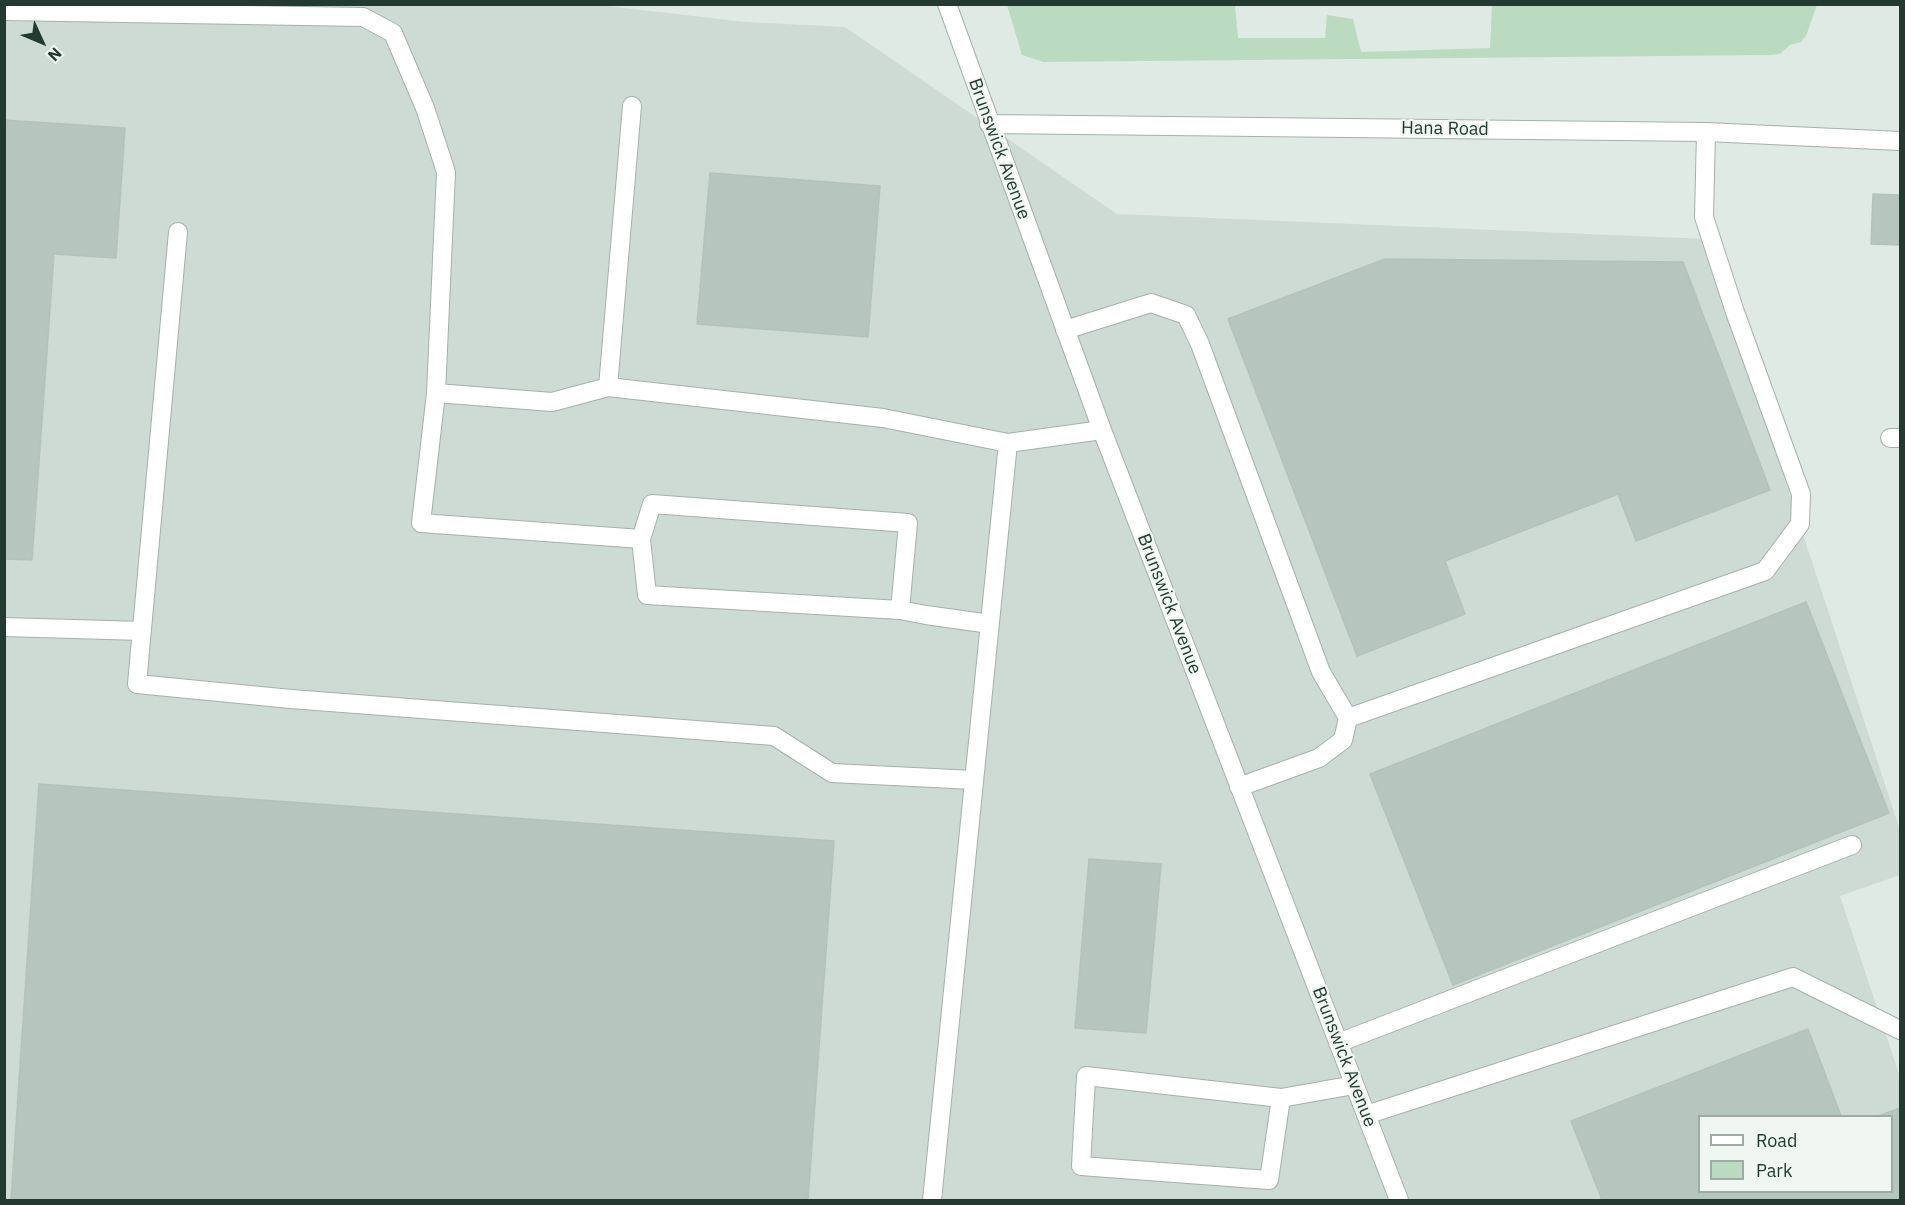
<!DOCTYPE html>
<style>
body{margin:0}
#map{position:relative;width:1905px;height:1205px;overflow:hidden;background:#e0eae5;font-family:"IBM Plex Sans",sans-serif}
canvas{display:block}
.frame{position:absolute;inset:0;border:6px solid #223a31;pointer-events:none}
.legend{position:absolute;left:1698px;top:1115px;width:195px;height:78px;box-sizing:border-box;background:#f0f7f3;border:2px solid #9eaba5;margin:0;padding:8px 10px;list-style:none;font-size:18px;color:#223a31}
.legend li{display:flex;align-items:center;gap:12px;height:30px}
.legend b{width:30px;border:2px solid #9eaba5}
.north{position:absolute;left:12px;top:12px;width:60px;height:60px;-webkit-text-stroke:4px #f0f7f3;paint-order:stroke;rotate:134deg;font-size:16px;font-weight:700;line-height:24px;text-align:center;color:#223a31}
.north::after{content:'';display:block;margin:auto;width:21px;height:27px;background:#223a31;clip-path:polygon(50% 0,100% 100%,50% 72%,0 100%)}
</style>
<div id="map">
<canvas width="1905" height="1205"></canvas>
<div class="frame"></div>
<ul class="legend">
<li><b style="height:8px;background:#fff"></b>Road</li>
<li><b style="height:16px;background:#badbbf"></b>Park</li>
</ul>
<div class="north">N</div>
</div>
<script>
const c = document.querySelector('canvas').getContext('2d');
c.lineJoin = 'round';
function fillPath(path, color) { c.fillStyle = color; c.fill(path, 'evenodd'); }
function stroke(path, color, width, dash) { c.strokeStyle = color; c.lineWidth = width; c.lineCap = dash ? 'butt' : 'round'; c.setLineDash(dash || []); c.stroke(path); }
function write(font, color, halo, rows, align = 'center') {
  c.font = font + ' "IBM Plex Sans",sans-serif'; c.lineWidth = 4.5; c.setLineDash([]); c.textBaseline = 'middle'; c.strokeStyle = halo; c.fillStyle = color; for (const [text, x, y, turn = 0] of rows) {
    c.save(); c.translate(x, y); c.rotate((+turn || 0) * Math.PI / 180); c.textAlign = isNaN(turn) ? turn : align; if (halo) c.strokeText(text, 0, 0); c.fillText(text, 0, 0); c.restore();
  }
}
fillPath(new Path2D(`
 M 590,4 L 745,22 L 845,27 L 1117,214 L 1706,239 L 1900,830 L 1900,875 L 1840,896 L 1900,1077 L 1900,1161 L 1892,1165 L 1892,1116 L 1700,1116 L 1700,1192 L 1854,1192 L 1858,1200 L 5,1200 L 5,5 Z`), '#cedad4');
fillPath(new Path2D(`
 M 1007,5 L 1235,5 L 1238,38 L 1325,38 L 1327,15 L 1353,19 L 1361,52 L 1490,48 L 1492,5 L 1817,5 L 1806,36 L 1801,42 L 1790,45 L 1780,54 L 1770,55 L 1043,62 L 1022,55 Z`), '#badbbf');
const building = new Path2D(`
 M 4,120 L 125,128 L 116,258 L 54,254 L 32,560 L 4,559 Z
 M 710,173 L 880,186 L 868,337 L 697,324 Z
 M 1873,194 L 1900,195 L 1900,245 L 1871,244 Z
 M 1385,259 L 1683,262 L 1770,490 L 1636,541 L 1618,494 L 1445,561 L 1465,614 L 1357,656 L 1228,319 Z
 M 1806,602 L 1889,813 L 1453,985 L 1370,774 Z
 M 39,784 L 834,841 L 808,1200 L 11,1200 Z
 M 1089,859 L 1161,864 L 1146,1033 L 1075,1028 Z
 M 1808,1029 L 1841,1116 L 1700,1116 L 1700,1192 L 1892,1192 L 1892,1116 L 1878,1116 L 1900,1108 L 1900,1200 L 1602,1200 L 1571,1121 Z`);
fillPath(building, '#b6c5bd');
stroke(building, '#b3c3bb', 1.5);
const minor = new Path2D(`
 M 947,4 L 1102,430 L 1399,1200
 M 4,11 L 363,17 L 393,33 L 425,108 L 446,172 L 436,393 L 552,402 L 608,387
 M 632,106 L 608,387 L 883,418 L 1008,443 L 1102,430
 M 989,124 L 1706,132 L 1900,141
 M 178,232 L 137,684 L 291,699 L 774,736 L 832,773 L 974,780
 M 1065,330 L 1151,303 L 1186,315 L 1200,344 L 1321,672 L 1348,718 L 1343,740 L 1319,758 L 1239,787
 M 436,393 L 421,523 L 641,539 L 647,595 L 900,610 L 926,615 L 990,624
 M 1890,438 L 1900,438
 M 641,539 L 652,504 L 908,523 L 900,610
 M 4,627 L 142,631
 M 1348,718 L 1765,571 L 1800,524 L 1801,494 L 1735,312 L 1704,217 L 1706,132
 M 1338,1043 L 1852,845
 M 1281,1098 L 1086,1076 L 1081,1166 L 1269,1180 L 1281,1098 L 1354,1085
 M 1366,1115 L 1793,977 L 1900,1030
 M 932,1200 L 1008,443`);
stroke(minor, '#a3b2ab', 20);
stroke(minor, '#fff', 18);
write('18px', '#223a31', '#f0f7f3', [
 ["Hana Road",1445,129,1],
 ["Brunswick Avenue",999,149,70],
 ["Brunswick Avenue",1169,604,69],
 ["Brunswick Avenue",1344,1057,69]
]);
</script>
